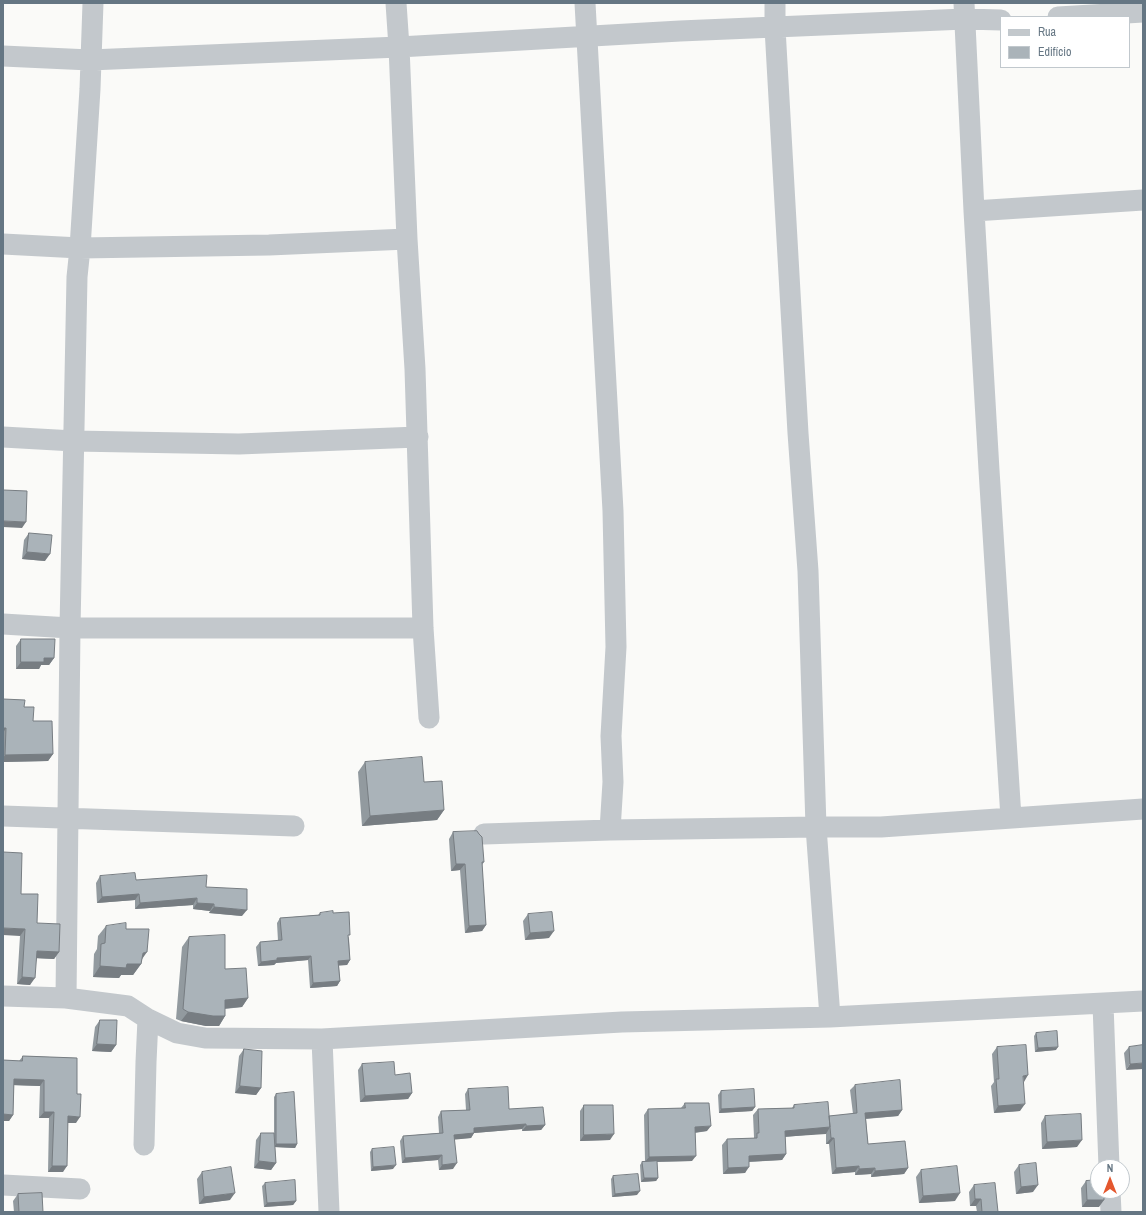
<!DOCTYPE html>
<meta charset="utf-8">
<style>
body{margin:0}
#map{position:relative;width:1146px;height:1215px;overflow:hidden;background:#fafaf8;font-family:"Archivo Narrow",sans-serif}
canvas{display:block}
.frame{position:absolute;inset:0;border:4px solid #657683;pointer-events:none}
.legend{position:absolute;left:1000px;top:16px;width:130px;height:52px;box-sizing:border-box;background:#fff;border:1px solid #c1c8cd;margin:0;padding:5px 7px;list-style:none;font-size:12px;color:#657683}
.legend li{display:flex;align-items:center;gap:8px;height:20px}
.legend b{width:20px;border:1px solid #c1c8cd}
.north{position:absolute;left:1090px;top:1159px;width:40px;height:40px;box-sizing:border-box;background:#fff;border:1px solid #c1c8cd;border-radius:50%;rotate:0deg;font-size:11px;font-weight:700;line-height:16px;text-align:center;color:#657683}
.north::after{content:'';display:block;margin:auto;width:14px;height:18px;background:#e4572e;clip-path:polygon(50% 0,100% 100%,50% 72%,0 100%)}
</style>
<div id="map">
<canvas width="1146" height="1215"></canvas>
<div class="frame"></div>
<ul class="legend">
<li><b style="height:5px;background:#c3c8cc"></b>Rua</li>
<li><b style="height:11px;background:#aab3b9"></b>Edifício</li>
</ul>
<div class="north">N</div>
</div>
<script>
const c = document.querySelector('canvas').getContext('2d');
c.lineJoin = 'round';
function stroke(path, color, width, dash) { c.strokeStyle = color; c.lineWidth = width; c.lineCap = dash ? 'butt' : 'round'; c.setLineDash(dash || []); c.stroke(path); }
function fillPath(path, color) { c.fillStyle = color; c.fill(path, 'evenodd'); }
stroke(new Path2D(`
 M 396,3 L 399,47 L 407,239 L 415,369 L 423,628 L 429,718
 M 585,3 L 613,511 L 616,647 L 611,736 L 613,782 L 610,830
 M 775,3 L 775,28 L 798,433 L 808,571 L 816,827 L 830,1017
 M 964,3 L 974,211 L 989,470 L 1011,818
 M 1058,17 L 1143,12
 M 3,56 L 90,60 L 399,47 L 680,31 L 965,19 L 1001,20
 M 974,211 L 1143,200
 M 3,244 L 80,248 L 269,245 L 407,239
 M 3,437 L 74,441 L 239,444 L 418,437
 M 3,624 L 70,628 L 423,628
 M 3,816 L 294,826
 M 484,834 L 610,830 L 816,827 L 881,827 L 1143,809
 M 3,996 L 66,998 L 128,1006 L 148,1019 L 177,1033 L 205,1038 L 322,1039 L 622,1022 L 830,1017 L 1143,1001
 M 66,998 L 70,628 L 77,277 L 80,248 L 90,89 L 93,3
 M 1103,1004 L 1109,1167
 M 322,1039 L 329,1212
 M 144,1145 L 146,1062 L 148,1019
 M 3,1185 L 80,1189
 M 1110,1191 L 1111,1212`), '#c3c8cc', 21);
fillPath(new Path2D(`
 M 29,533 L 45,561 L 22,559 L 24,540 Z
 M 21,639 L 54,658 L 49,665 L 41,665 L 39,669 L 16,669 L 16,646 Z
 M 3,699 L 24,707 L 53,754 L 48,761 L 3,762 Z
 M 365,762 L 424,782 L 444,810 L 437,820 L 362,826 L 358,772 Z
 M 453,832 L 484,862 L 482,865 L 486,925 L 482,931 L 465,933 L 460,870 L 451,871 L 449,839 Z
 M 100,876 L 206,887 L 242,916 L 209,913 L 210,911 L 193,909 L 193,905 L 135,909 L 135,900 L 97,903 L 96,883 Z
 M 21,894 L 37,923 L 59,952 L 54,959 L 37,958 L 30,985 L 17,984 L 20,936 Z
 M 320,913 L 333,913 L 349,938 L 350,960 L 347,965 L 339,965 L 340,981 L 337,986 L 310,988 L 308,960 L 276,963 L 274,965 L 258,966 L 256,947 L 260,942 L 278,941 L 277,923 L 280,918 L 318,915 Z
 M 528,914 L 549,938 L 525,940 L 523,921 Z
 M 106,926 L 142,960 L 141,964 L 133,975 L 121,975 L 119,978 L 93,977 L 94,954 L 97,949 L 98,936 Z
 M 189,937 L 248,998 L 242,1007 L 225,1009 L 225,1016 L 219,1026 L 206,1026 L 181,1021 L 176,1019 L 182,947 Z
 M 100,1020 L 116,1045 L 111,1052 L 92,1051 L 95,1027 Z
 M 1036,1033 L 1056,1050 L 1035,1052 L 1034,1036 Z
 M 1143,1045 L 1126,1070 L 1124,1053 L 1129,1047 Z
 M 997,1047 L 1023,1082 L 1020,1111 L 994,1113 L 991,1086 L 994,1082 L 992,1054 Z
 M 244,1049 L 261,1088 L 256,1095 L 235,1093 L 239,1056 Z
 M 23,1056 L 77,1058 L 76,1123 L 68,1123 L 63,1172 L 48,1172 L 49,1118 L 39,1118 L 40,1086 L 14,1085 L 13,1115 L 9,1121 L 3,1121 L 3,1060 L 19,1061 Z
 M 362,1064 L 395,1075 L 412,1093 L 408,1099 L 360,1102 L 358,1070 Z
 M 855,1085 L 902,1110 L 898,1116 L 866,1119 L 868,1144 L 908,1168 L 904,1174 L 871,1177 L 871,1174 L 855,1175 L 855,1172 L 832,1174 L 829,1144 L 826,1144 L 826,1133 L 785,1137 L 786,1154 L 782,1160 L 749,1162 L 745,1173 L 723,1174 L 722,1145 L 727,1139 L 754,1138 L 754,1137 L 753,1115 L 758,1109 L 792,1108 L 794,1105 L 829,1116 L 853,1114 L 850,1090 Z
 M 468,1089 L 509,1109 L 545,1125 L 541,1130 L 522,1131 L 522,1129 L 474,1133 L 471,1138 L 455,1139 L 453,1169 L 439,1170 L 438,1160 L 402,1163 L 400,1141 L 403,1136 L 439,1133 L 438,1117 L 441,1111 L 466,1110 L 465,1094 Z
 M 721,1091 L 755,1107 L 752,1111 L 719,1113 L 718,1095 Z
 M 276,1094 L 297,1144 L 295,1148 L 275,1147 L 276,1163 L 271,1170 L 254,1168 L 256,1140 L 261,1133 L 274,1133 L 274,1097 Z
 M 685,1103 L 707,1131 L 695,1133 L 692,1161 L 657,1162 L 658,1178 L 656,1181 L 641,1182 L 640,1165 L 642,1162 L 645,1161 L 644,1115 L 648,1109 L 681,1108 Z
 M 584,1105 L 610,1140 L 580,1141 L 580,1111 Z
 M 1045,1116 L 1077,1147 L 1042,1149 L 1041,1123 Z
 M 372,1149 L 393,1169 L 371,1171 L 370,1152 Z
 M 1019,1165 L 1033,1192 L 1016,1194 L 1014,1172 Z
 M 921,1170 L 955,1201 L 919,1203 L 916,1177 Z
 M 202,1172 L 230,1200 L 199,1204 L 197,1179 Z
 M 613,1176 L 637,1195 L 612,1197 L 611,1179 Z
 M 1086,1181 L 1099,1207 L 1082,1207 L 1081,1188 Z
 M 265,1183 L 296,1201 L 293,1205 L 264,1207 L 262,1186 Z
 M 974,1185 L 998,1212 L 977,1212 L 976,1206 L 970,1206 L 969,1192 Z
 M 18,1194 L 43,1212 L 14,1212 L 13,1201 Z`), '#929a9f');
fillPath(new Path2D(`
 M 3,521 L 26,522 L 22,528 L 3,527 Z
 M 27,552 L 50,554 L 45,561 L 22,559 Z
 M 44,658 L 54,658 L 49,665 L 41,665 L 39,669 L 16,669 L 21,662 Z
 M 3,728 L 6,728 L 3,733 Z
 M 53,754 L 48,761 L 3,762 L 3,758 L 5,755 Z
 M 444,810 L 437,820 L 362,826 L 370,816 Z
 M 456,864 L 465,864 L 460,870 L 451,871 Z
 M 139,894 L 135,900 L 97,903 L 102,897 Z
 M 197,898 L 193,905 L 135,909 L 140,903 Z
 M 197,903 L 214,904 L 210,911 L 193,909 Z
 M 214,907 L 247,910 L 242,916 L 209,913 Z
 M 486,925 L 482,931 L 465,933 L 469,926 Z
 M 3,928 L 25,929 L 20,936 L 3,935 Z
 M 554,931 L 549,938 L 525,940 L 530,933 Z
 M 37,951 L 59,952 L 54,959 L 32,958 Z
 M 147,952 L 140,962 L 143,953 Z
 M 311,956 L 308,960 L 276,963 L 274,965 L 258,966 L 261,962 L 277,958 Z
 M 350,960 L 347,965 L 335,966 L 338,961 Z
 M 127,964 L 141,964 L 133,975 L 121,975 L 119,978 L 93,977 L 100,966 Z
 M 22,977 L 35,978 L 30,985 L 17,984 Z
 M 340,981 L 337,986 L 310,988 L 313,983 Z
 M 248,998 L 242,1007 L 219,1009 L 225,1000 Z
 M 188,1012 L 225,1016 L 219,1026 L 206,1026 L 181,1021 Z
 M 97,1044 L 116,1045 L 111,1052 L 92,1051 Z
 M 1058,1047 L 1056,1050 L 1035,1052 L 1038,1048 Z
 M 1143,1063 L 1143,1069 L 1126,1070 L 1130,1064 Z
 M 1028,1075 L 1024,1082 L 1023,1076 Z
 M 14,1079 L 44,1080 L 40,1086 L 10,1085 Z
 M 240,1086 L 261,1088 L 256,1095 L 235,1093 Z
 M 412,1093 L 408,1099 L 360,1102 L 365,1096 Z
 M 1025,1104 L 1020,1111 L 994,1113 L 998,1106 Z
 M 755,1107 L 752,1111 L 719,1113 L 721,1109 Z
 M 902,1110 L 898,1116 L 861,1119 L 865,1113 Z
 M 44,1112 L 54,1112 L 49,1118 L 39,1118 Z
 M 3,1114 L 13,1115 L 9,1121 L 3,1121 Z
 M 68,1116 L 80,1117 L 76,1123 L 63,1123 Z
 M 526,1124 L 522,1129 L 474,1133 L 471,1138 L 451,1140 L 454,1135 L 474,1128 Z
 M 545,1125 L 541,1130 L 522,1131 L 526,1126 Z
 M 711,1126 L 707,1131 L 691,1133 L 695,1127 Z
 M 830,1127 L 826,1134 L 781,1137 L 785,1131 Z
 M 614,1134 L 610,1140 L 580,1141 L 584,1135 Z
 M 831,1138 L 834,1138 L 829,1144 L 826,1144 Z
 M 1082,1140 L 1077,1147 L 1042,1149 L 1047,1142 Z
 M 276,1144 L 297,1144 L 295,1148 L 274,1147 Z
 M 786,1154 L 782,1160 L 744,1162 L 749,1156 Z
 M 442,1155 L 438,1160 L 402,1163 L 405,1158 Z
 M 696,1156 L 692,1161 L 645,1162 L 649,1157 Z
 M 259,1161 L 276,1163 L 271,1170 L 254,1168 Z
 M 457,1163 L 453,1169 L 439,1170 L 442,1165 Z
 M 396,1165 L 393,1169 L 371,1171 L 373,1167 Z
 M 52,1166 L 67,1166 L 63,1172 L 48,1172 Z
 M 859,1166 L 855,1172 L 832,1174 L 836,1168 Z
 M 749,1167 L 745,1173 L 723,1174 L 728,1168 Z
 M 875,1168 L 871,1174 L 855,1175 L 859,1169 Z
 M 908,1168 L 904,1174 L 871,1177 L 875,1171 Z
 M 644,1178 L 658,1178 L 656,1181 L 641,1182 Z
 M 1038,1185 L 1033,1192 L 1016,1194 L 1021,1187 Z
 M 640,1191 L 637,1195 L 612,1197 L 615,1194 Z
 M 235,1193 L 230,1200 L 199,1204 L 204,1197 Z
 M 960,1193 L 955,1201 L 919,1203 L 923,1196 Z
 M 975,1199 L 981,1199 L 976,1206 L 970,1206 Z
 M 1087,1200 L 1104,1200 L 1099,1207 L 1082,1207 Z
 M 296,1201 L 293,1205 L 264,1207 L 267,1203 Z`), '#777d82');
const building = new Path2D(`
 M 3,490 L 27,491 L 26,522 L 3,521 Z
 M 29,533 L 52,535 L 50,554 L 27,552 Z
 M 21,639 L 55,639 L 54,658 L 44,658 L 44,662 L 21,662 Z
 M 3,699 L 25,700 L 24,707 L 34,707 L 33,721 L 52,721 L 53,754 L 5,755 L 6,728 L 3,728 Z
 M 422,757 L 424,782 L 442,781 L 444,810 L 370,816 L 365,762 Z
 M 477,831 L 479,834 L 482,837 L 484,862 L 482,862 L 486,925 L 469,926 L 465,864 L 456,864 L 453,832 Z
 M 3,852 L 22,853 L 21,894 L 38,894 L 37,923 L 60,924 L 59,952 L 37,951 L 35,978 L 22,977 L 25,929 L 3,928 Z
 M 135,873 L 136,880 L 207,875 L 206,887 L 247,889 L 247,910 L 214,907 L 214,904 L 197,903 L 197,898 L 140,903 L 139,894 L 102,897 L 100,876 Z
 M 333,911 L 333,913 L 349,912 L 350,935 L 348,935 L 350,960 L 338,961 L 340,981 L 313,983 L 311,956 L 277,958 L 277,960 L 261,962 L 260,942 L 282,940 L 280,918 L 320,915 L 320,913 Z
 M 552,912 L 554,931 L 530,933 L 528,914 Z
 M 126,923 L 126,929 L 149,929 L 147,952 L 143,953 L 141,964 L 127,964 L 126,968 L 100,966 L 101,944 L 105,943 L 106,926 Z
 M 225,935 L 225,969 L 246,968 L 248,998 L 225,1000 L 225,1016 L 213,1016 L 188,1012 L 183,1009 L 189,937 Z
 M 100,1020 L 117,1020 L 116,1045 L 97,1044 Z
 M 1057,1031 L 1058,1047 L 1038,1048 L 1036,1033 Z
 M 1026,1045 L 1028,1075 L 1023,1076 L 1025,1104 L 998,1106 L 996,1079 L 999,1079 L 997,1047 Z
 M 1143,1045 L 1143,1063 L 1130,1064 L 1129,1047 Z
 M 244,1049 L 262,1051 L 261,1088 L 240,1086 Z
 M 23,1056 L 77,1058 L 77,1094 L 81,1094 L 80,1117 L 68,1116 L 67,1166 L 52,1166 L 54,1112 L 44,1112 L 44,1080 L 14,1079 L 13,1115 L 3,1114 L 3,1060 L 22,1061 Z
 M 394,1062 L 395,1075 L 410,1073 L 412,1093 L 365,1096 L 362,1064 Z
 M 900,1080 L 902,1110 L 865,1113 L 868,1144 L 905,1141 L 908,1168 L 875,1171 L 875,1168 L 859,1169 L 859,1166 L 836,1168 L 834,1138 L 831,1138 L 829,1116 L 857,1113 L 855,1085 Z
 M 508,1087 L 509,1109 L 543,1107 L 545,1125 L 526,1126 L 526,1124 L 474,1128 L 474,1133 L 454,1135 L 457,1163 L 442,1165 L 442,1155 L 405,1158 L 403,1136 L 443,1133 L 441,1111 L 470,1110 L 468,1089 Z
 M 754,1089 L 755,1107 L 721,1109 L 721,1091 Z
 M 294,1092 L 297,1144 L 276,1144 L 276,1094 Z
 M 828,1102 L 830,1127 L 785,1131 L 786,1154 L 749,1156 L 749,1167 L 728,1168 L 727,1139 L 757,1138 L 757,1133 L 759,1133 L 758,1109 L 794,1108 L 794,1105 Z
 M 685,1103 L 709,1103 L 711,1126 L 695,1127 L 696,1156 L 649,1157 L 648,1109 L 685,1108 Z
 M 584,1105 L 613,1105 L 614,1134 L 584,1135 Z
 M 1081,1114 L 1082,1140 L 1047,1142 L 1045,1116 Z
 M 261,1133 L 274,1133 L 276,1163 L 259,1161 Z
 M 394,1147 L 396,1165 L 373,1167 L 372,1149 Z
 M 657,1161 L 658,1178 L 644,1178 L 642,1162 Z
 M 1036,1163 L 1038,1185 L 1021,1187 L 1019,1165 Z
 M 957,1166 L 960,1193 L 923,1196 L 921,1170 Z
 M 231,1167 L 235,1193 L 204,1197 L 202,1172 Z
 M 638,1174 L 640,1191 L 615,1194 L 613,1176 Z
 M 295,1180 L 296,1201 L 267,1203 L 265,1183 Z
 M 1098,1180 L 1098,1191 L 1104,1191 L 1104,1200 L 1087,1200 L 1086,1181 Z
 M 995,1183 L 998,1212 L 982,1212 L 981,1199 L 975,1199 L 974,1185 Z
 M 42,1193 L 43,1212 L 19,1212 L 18,1194 Z`);
fillPath(building, '#aab3b9');
stroke(building, '#777d82', 1);
</script>
